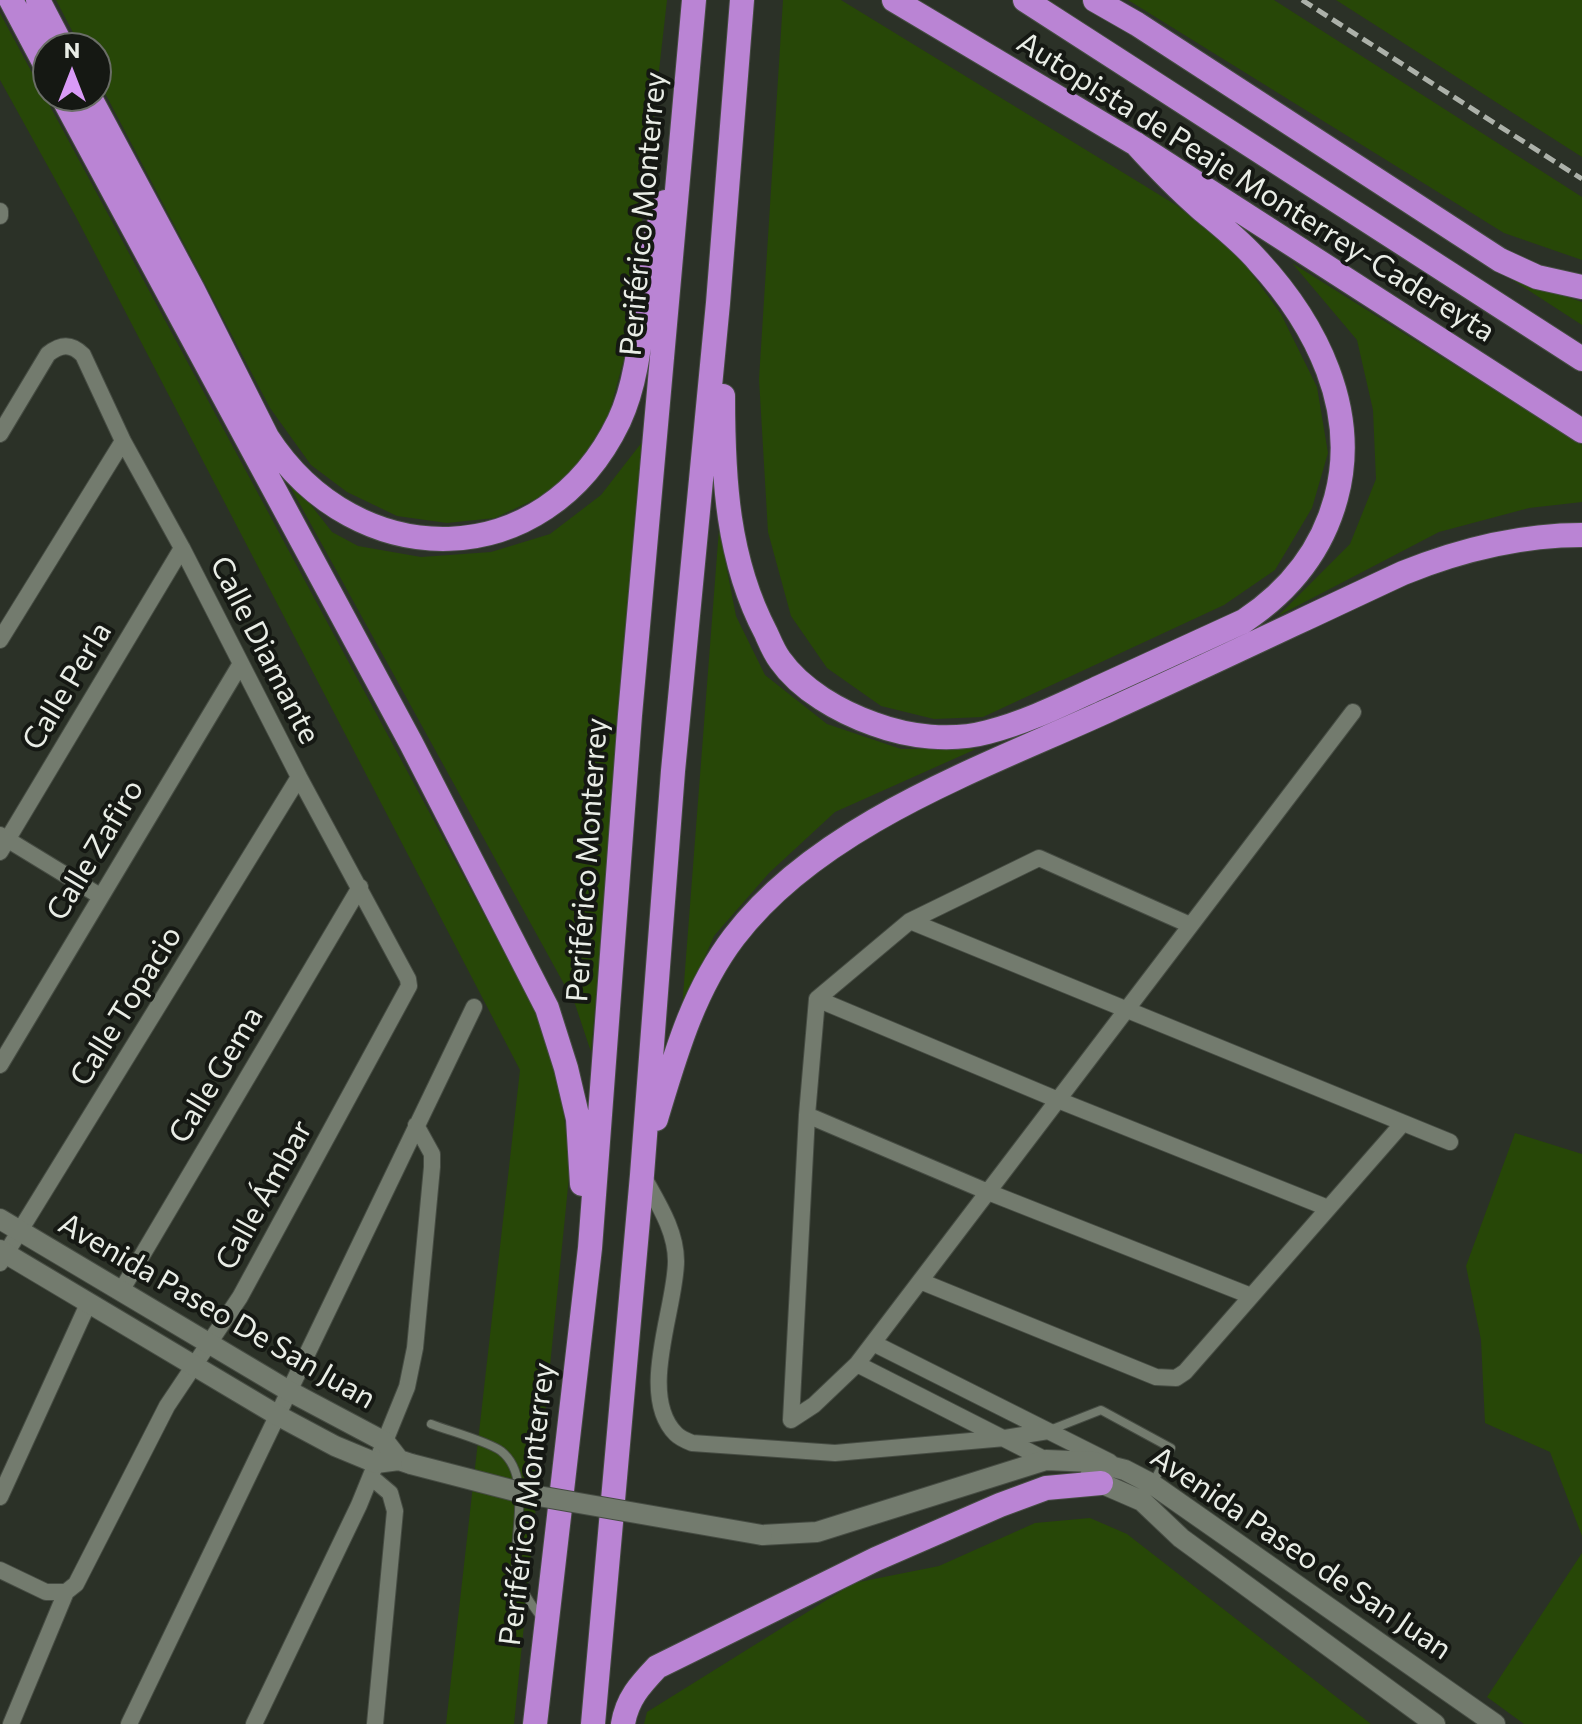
<!DOCTYPE html>
<meta charset="utf-8">
<style>
body{margin:0}
#map{position:relative;width:1582px;height:1724px;overflow:hidden;background:#2b3127;font-family:Commissioner,sans-serif}
canvas{display:block}
.north{position:absolute;left:32px;top:32px;width:80px;height:80px;box-sizing:border-box;background:#151813;border:2px solid #6a6d67;border-radius:50%;rotate:0deg;font-size:22px;font-weight:700;line-height:32px;text-align:center;color:#e9ede6}
.north::after{content:'';display:block;margin:auto;width:28px;height:36px;background:#d99af7;clip-path:polygon(50% 0,100% 100%,50% 72%,0 100%)}
</style>
<div id="map">
<canvas width="1582" height="1724"></canvas>
<div class="north">N</div>
</div>
<script>
const c = document.querySelector('canvas').getContext('2d');
c.lineJoin = 'round';
function fillPath(path, color) { c.fillStyle = color; c.fill(path, 'evenodd'); }
function stroke(path, color, width, dash) { c.strokeStyle = color; c.lineWidth = width; c.lineCap = dash ? 'butt' : 'round'; c.setLineDash(dash || []); c.stroke(path); }
function write(font, color, halo, rows, align = 'center') {
  c.font = font + ' Commissioner,sans-serif'; c.lineWidth = 8; c.setLineDash([]); c.textBaseline = 'middle'; c.strokeStyle = halo; c.fillStyle = color; for (const [text, x, y, turn = 0] of rows) {
    c.save(); c.translate(x, y); c.rotate((+turn || 0) * Math.PI / 180); c.textAlign = isNaN(turn) ? turn : align; if (halo) c.strokeText(text, 0, 0); c.fillText(text, 0, 0); c.restore();
  }
}
fillPath(new Path2D(`
 M 56,0 L 667,0 L 628,344 L 609,414 L 577,468 L 540,497 L 495,518 L 447,523 L 397,516 L 347,492 L 311,465 L 270,408 L 96,76 L 96,48 L 81,48 Z
 M 783,0 L 841,0 L 1176,205 L 1236,252 L 1281,314 L 1317,387 L 1328,453 L 1312,508 L 1275,570 L 1224,605 L 983,717 L 934,719 L 881,706 L 827,668 L 791,616 L 768,532 L 759,379 Z
 M 1128,0 L 1274,0 L 1582,197 L 1582,260 L 1504,233 Z
 M 1336,0 L 1582,0 L 1582,157 Z
 M 0,13 L 543,1024 L 561,1091 L 570,1167 L 514,1724 L 446,1724 L 520,1070 L 76,217 L 0,80 Z
 M 1292,263 L 1582,445 L 1582,502 L 1529,508 L 1439,532 L 1278,616 L 1350,544 L 1376,479 L 1373,410 L 1357,340 Z
 M 1508,277 L 1582,302 L 1582,325 Z
 M 646,437 L 591,1052 L 575,1004 L 275,459 L 332,532 L 358,546 L 421,557 L 491,552 L 550,534 L 601,495 Z
 M 719,529 L 736,616 L 765,675 L 827,724 L 901,749 L 976,749 L 835,812 L 769,873 L 714,936 L 682,1009 Z
 M 1515,1133 L 1582,1154 L 1582,1536 L 1550,1452 L 1485,1423 L 1481,1340 L 1466,1266 Z
 M 1090,1518 L 1127,1534 L 1371,1724 L 644,1724 L 647,1712 L 854,1583 L 939,1566 L 1035,1523 Z
 M 1582,1553 L 1582,1724 L 1524,1724 L 1487,1697 Z`), '#274707');
const service = new Path2D(`
 M 431,1424 C 449,1431 487,1441 501,1451 C 532,1475 514,1532 516,1564 C 517,1586 530,1602 542,1619
 M 1050,1430 L 1101,1410 L 1171,1448 L 1153,1483`);
const minor = new Path2D(`
 M 0,211 L 0,216
 M 0,434 L 48,354 C 61,344 71,343 83,355 L 123,441 L 182,548 L 299,777 L 408,979 L 409,986 L 240,1297 L 167,1406 L 76,1584 L 66,1592 L 11,1724
 M 0,640 L 123,441
 M 0,835 L 100,896
 M 0,852 L 182,548
 M 910,921 L 1450,1142
 M 817,999 L 1058,1100 L 1328,1208
 M 0,1065 L 240,665
 M 807,1115 L 988,1192 L 1251,1296
 M 643,1176 C 657,1202 676,1230 676,1261 C 676,1308 637,1395 676,1434 C 680,1438 687,1441 692,1443 L 835,1453 L 1005,1438 L 1048,1431
 M 0,1263 L 299,777
 M 920,1281 L 1156,1377 L 1176,1378 L 1185,1372 L 1403,1123
 M 121,1291 L 360,887
 M 873,1343 L 1110,1462
 M 857,1364 L 1046,1460
 M 791,1420 L 814,1405 L 857,1364 L 1353,712
 M 791,1420 L 807,1115 L 817,999 L 910,921 L 1039,858 L 1190,925
 M 371,1477 L 390,1493 L 395,1511 L 375,1724
 M 0,1497 L 88,1304
 M 0,1570 L 46,1592 L 66,1592
 M 129,1724 L 474,1007
 M 254,1724 L 359,1505 L 407,1387 L 415,1348 L 432,1167 L 432,1154 L 416,1125`);
const tertiary = new Path2D(`
 M 0,1219 L 289,1391 L 385,1442 L 399,1460
 M 0,1250 L 277,1415 L 335,1446 L 376,1463 L 399,1460 L 411,1464
 M 1089,1478 L 1142,1501 L 1181,1538 L 1435,1724
 M 762,1535 L 817,1532 L 1046,1460 L 1094,1462 L 1125,1470 L 1152,1484 L 1495,1724`);
const motorway = new Path2D(`
 M 11,0 L 48,70
 M 38,0 L 63,48
 M 894,0 L 1136,144 L 1582,431
 M 1025,0 L 1582,359
 M 1095,0 L 1137,24 L 1500,260 L 1537,277 L 1582,287
 M 62,96 L 411,743 L 547,1008 L 566,1068 L 578,1119 L 582,1184
 M 89,96 L 193,290 L 267,437 C 357,576 545,575 619,421 C 641,374 641,317 649,266 C 653,245 659,223 665,202
 M 723,396 C 723,478 727,559 766,633 C 770,642 774,652 780,660 C 801,690 840,712 874,724 C 909,737 951,742 988,732 C 1027,722 1063,704 1100,687 C 1148,665 1196,643 1244,621 C 1289,591 1322,550 1336,498 C 1360,410 1316,324 1258,261 C 1241,241 1220,225 1200,208 C 1177,188 1156,166 1136,144
 M 656,1119 C 675,1056 693,991 734,937 C 819,825 982,768 1107,711 C 1206,666 1304,619 1403,573 C 1460,550 1520,535 1582,535
 M 535,1724 L 590,1248 L 630,715 L 694,0
 M 593,1724 L 642,1175 L 673,771 L 718,303 L 742,0
 M 623,1724 C 627,1699 640,1685 657,1667 L 876,1559 L 1000,1505 L 1046,1488 L 1101,1483`);
stroke(service, '#464c43', 10);
stroke(minor, '#464c43', 18);
stroke(tertiary, '#464c43', 22);
stroke(motorway, '#464c43', 26);
stroke(service, '#737b6e', 8);
stroke(minor, '#737b6e', 16);
stroke(tertiary, '#737b6e', 20);
stroke(motorway, '#ba84d4', 24);
stroke(new Path2D(`
 M 1302,0 L 1582,179`), '#acb1a9', 5, [12, 6]);
const tertiaryBridge = new Path2D(`
 M 411,1464 L 527,1494 L 762,1535`);
stroke(tertiaryBridge, '#464c43', 22, []);
stroke(tertiaryBridge, '#737b6e', 20);
write('30px', '#e9ede6', '#151813', [
 ["Autopista de Peaje Monterrey-Cadereyta",1256,187,32],
 ["Periférico Monterrey",643,214,-85],
 ["Calle Diamante",265,650,63],
 ["Calle Perla",67,686,-59],
 ["Calle Zafiro",95,850,-59],
 ["Periférico Monterrey",587,860,-86],
 ["Calle Topacio",126,1006,-58],
 ["Calle Gema",216,1075,-59],
 ["Calle Ámbar",264,1195,-61],
 ["Avenida Paseo De San Juan",217,1311,30],
 ["Periférico Monterrey",527,1504,-83],
 ["Avenida Paseo de San Juan",1301,1553,34]
]);
</script>
